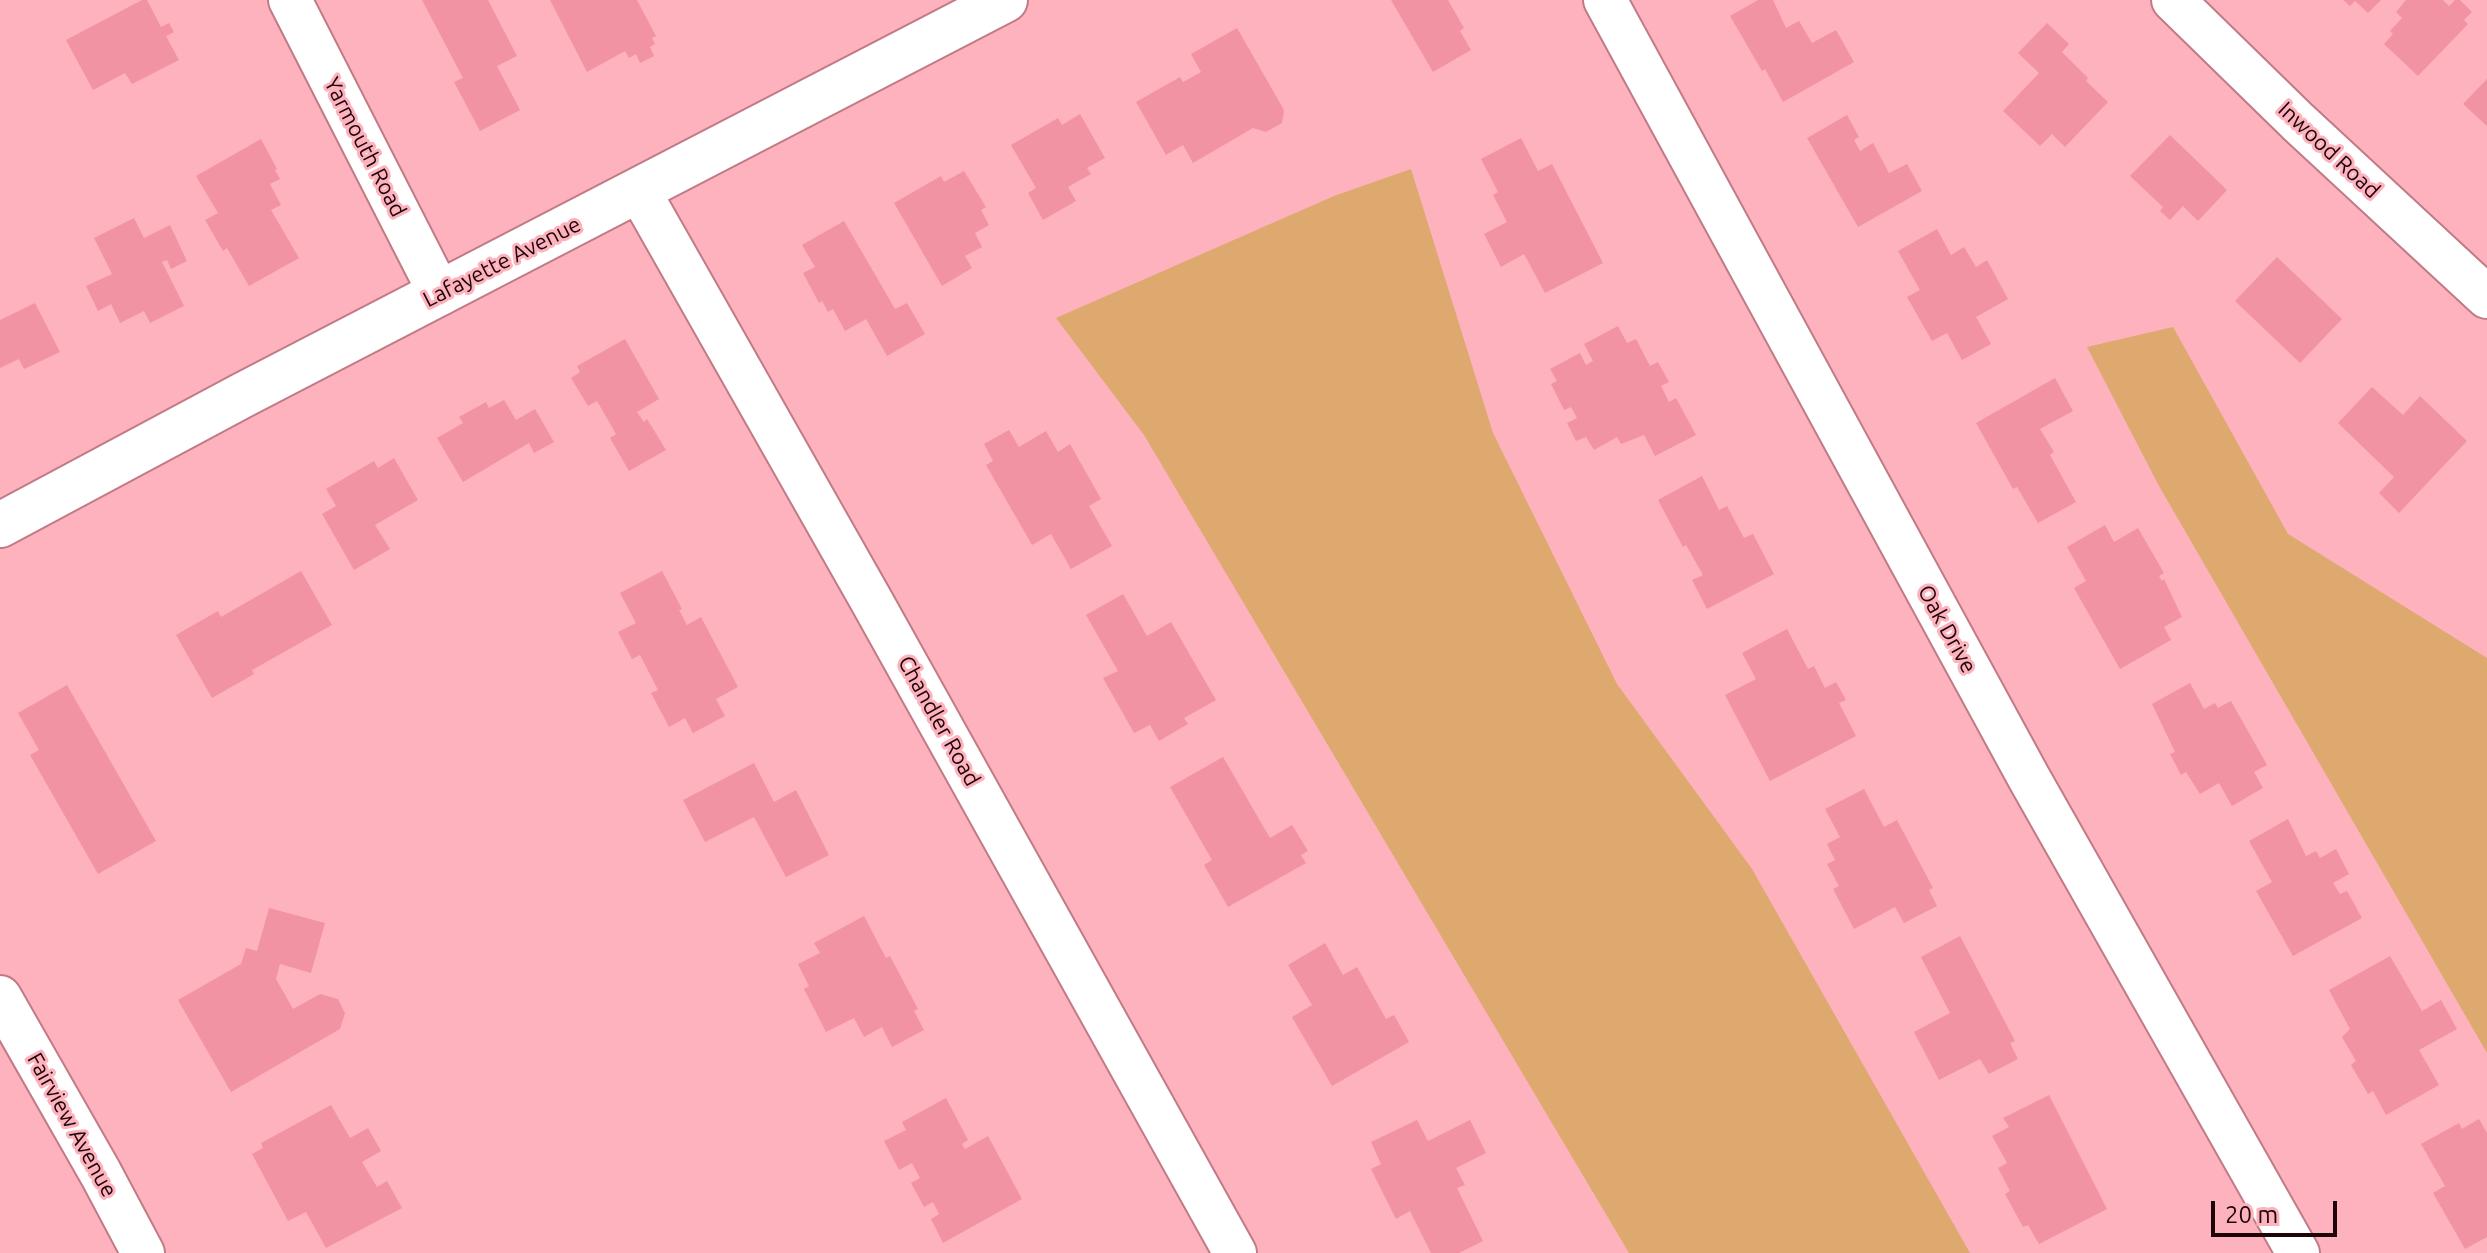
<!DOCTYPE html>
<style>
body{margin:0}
#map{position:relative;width:2487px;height:1253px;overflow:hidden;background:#fdb2bd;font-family:Ubuntu,sans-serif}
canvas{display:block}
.scale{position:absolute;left:2211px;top:1201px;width:126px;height:36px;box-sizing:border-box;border:4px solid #1d050a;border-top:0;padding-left:10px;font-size:24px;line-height:28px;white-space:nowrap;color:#1d050a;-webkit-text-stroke:6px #fdb2bd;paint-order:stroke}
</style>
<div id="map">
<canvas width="2487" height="1253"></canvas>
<div class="scale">20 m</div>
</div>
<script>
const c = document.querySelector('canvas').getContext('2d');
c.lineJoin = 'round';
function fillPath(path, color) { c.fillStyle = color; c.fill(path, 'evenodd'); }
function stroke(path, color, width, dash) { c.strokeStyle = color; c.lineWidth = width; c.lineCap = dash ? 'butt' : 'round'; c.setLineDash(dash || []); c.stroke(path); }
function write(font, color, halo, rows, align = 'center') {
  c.font = font + ' Ubuntu,sans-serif'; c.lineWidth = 6; c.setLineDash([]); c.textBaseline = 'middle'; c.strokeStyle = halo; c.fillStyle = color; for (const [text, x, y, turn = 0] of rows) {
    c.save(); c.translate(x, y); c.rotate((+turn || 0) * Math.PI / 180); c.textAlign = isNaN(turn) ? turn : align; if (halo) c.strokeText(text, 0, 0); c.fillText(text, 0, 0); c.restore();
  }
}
fillPath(new Path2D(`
 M 1411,169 L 1493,433 L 1617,684 L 1752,869 L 1970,1253 L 1629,1253 L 1144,435 L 1056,318 L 1334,196 Z
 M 2173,327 L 2288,534 L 2487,658 L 2487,1053 L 2159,486 L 2087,347 Z`), '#dda96e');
fillPath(new Path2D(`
 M 142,0 L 147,0 L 161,27 L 169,23 L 174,32 L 166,36 L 179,60 L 132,84 L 125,73 L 93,90 L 66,40 Z
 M 422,0 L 488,0 L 517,56 L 497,66 L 520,110 L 480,131 L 454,82 L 463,78 Z
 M 550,0 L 637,0 L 656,36 L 652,38 L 655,44 L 650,47 L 654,56 L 640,63 L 636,54 L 629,58 L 625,51 L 587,72 Z
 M 1391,0 L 1448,0 L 1464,28 L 1460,31 L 1471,50 L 1433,72 Z
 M 1758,0 L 1773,0 L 1786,28 L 1799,21 L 1812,43 L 1836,30 L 1854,62 L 1783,102 L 1765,69 L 1762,71 L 1730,16 Z
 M 2343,0 L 2381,0 L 2368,13 L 2355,1 L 2350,6 Z
 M 2406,0 L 2443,0 L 2449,6 L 2455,0 L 2460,0 L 2472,12 L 2464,20 L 2468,24 L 2418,76 L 2384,44 L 2393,34 L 2390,31 L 2402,18 L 2396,12 Z
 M 2047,23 L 2069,44 L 2062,52 L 2088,78 L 2086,81 L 2108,102 L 2065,147 L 2052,134 L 2040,146 L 2003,111 L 2039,73 L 2018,53 Z
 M 1237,28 L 1284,110 L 1282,123 L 1266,132 L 1253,128 L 1193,163 L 1183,145 L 1166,155 L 1136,102 L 1180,77 L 1183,82 L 1201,72 L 1191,54 Z
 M 2487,79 L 2487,126 L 2463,104 Z
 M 1080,114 L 1105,158 L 1087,168 L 1091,174 L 1068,187 L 1076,201 L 1043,220 L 1028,193 L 1036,188 L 1011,145 L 1058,118 L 1062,125 Z
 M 1847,115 L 1859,137 L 1854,140 L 1860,151 L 1873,143 L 1889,173 L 1907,164 L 1922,191 L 1858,227 L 1807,138 Z
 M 2170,135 L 2227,190 L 2198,221 L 2183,206 L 2170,220 L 2160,211 L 2163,207 L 2130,176 Z
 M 1521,138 L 1538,171 L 1552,164 L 1603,263 L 1545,293 L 1524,254 L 1501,267 L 1484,234 L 1507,222 L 1493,195 L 1498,192 L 1481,159 Z
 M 261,139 L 277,169 L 275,170 L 280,179 L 270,184 L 281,205 L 271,210 L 299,258 L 249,286 L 227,248 L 223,251 L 205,220 L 218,213 L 196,176 Z
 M 964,171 L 986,207 L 981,210 L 989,225 L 975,233 L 982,247 L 965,256 L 972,268 L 942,286 L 894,203 L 941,176 L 944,182 Z
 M 134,218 L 144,238 L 170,225 L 187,261 L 171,269 L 167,260 L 162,262 L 184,306 L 150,323 L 144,311 L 120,323 L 111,304 L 98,311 L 86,286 L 112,274 L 94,238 Z
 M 844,221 L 895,309 L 907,303 L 925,334 L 887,356 L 866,319 L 845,331 L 833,309 L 828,312 L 822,301 L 819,303 L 803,273 L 815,267 L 802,245 Z
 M 1937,229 L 1951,255 L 1964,247 L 1976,267 L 1987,260 L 2008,299 L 1976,317 L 1991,344 L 1962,360 L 1947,333 L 1932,341 L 1907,297 L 1920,290 L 1898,251 Z
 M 2277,257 L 2342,319 L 2300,363 L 2235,301 Z
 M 35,303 L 60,352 L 24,369 L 19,359 L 0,368 L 0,320 Z
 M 1618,326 L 1627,343 L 1636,339 L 1650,366 L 1658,362 L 1669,382 L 1661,386 L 1669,402 L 1676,398 L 1696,435 L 1655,456 L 1644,435 L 1621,444 L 1617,437 L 1594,450 L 1586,437 L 1576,441 L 1567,423 L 1577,418 L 1571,407 L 1564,410 L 1551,384 L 1557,381 L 1550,369 L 1580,353 L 1586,365 L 1593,361 L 1584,344 Z
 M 625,339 L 659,399 L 637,412 L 644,422 L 647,419 L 666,450 L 629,471 L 610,438 L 616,434 L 597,401 L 588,406 L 571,378 L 580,372 L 577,366 Z
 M 2055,378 L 2073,411 L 2040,429 L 2054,452 L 2050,455 L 2076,502 L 2038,523 L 2017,487 L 2013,489 L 1976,423 Z
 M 2372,387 L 2403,415 L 2420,396 L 2467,441 L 2399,513 L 2379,493 L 2394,477 L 2338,423 Z
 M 504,400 L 516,420 L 535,409 L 554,442 L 534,453 L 529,443 L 463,482 L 437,438 L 463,423 L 459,417 L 486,402 L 489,408 Z
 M 1009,430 L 1019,447 L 1046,431 L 1058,452 L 1070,444 L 1101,499 L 1089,506 L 1112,546 L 1071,569 L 1051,534 L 1032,545 L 986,465 L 993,461 L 984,444 Z
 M 394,458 L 418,500 L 375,525 L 390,549 L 354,570 L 322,514 L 336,506 L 326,489 L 374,461 L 378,468 Z
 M 1702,476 L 1719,510 L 1727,506 L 1744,538 L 1753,534 L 1774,574 L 1707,609 L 1692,580 L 1703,575 L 1686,545 L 1683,547 L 1658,500 Z
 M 2105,525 L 2114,542 L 2138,528 L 2164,573 L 2159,576 L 2162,581 L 2164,579 L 2182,617 L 2164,627 L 2171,640 L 2120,669 L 2074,588 L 2086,581 L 2067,547 Z
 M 301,571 L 332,625 L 252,670 L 254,674 L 212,698 L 176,635 L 218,611 L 221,617 Z
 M 662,571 L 682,609 L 679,610 L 687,625 L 701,617 L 738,687 L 716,699 L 725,716 L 693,733 L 685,718 L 669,727 L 651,693 L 658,690 L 640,655 L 632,659 L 618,632 L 636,623 L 620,593 Z
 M 1123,594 L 1147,636 L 1171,622 L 1216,700 L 1184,718 L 1188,724 L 1159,741 L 1150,725 L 1134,733 L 1103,678 L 1118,671 L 1086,615 Z
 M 1787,629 L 1808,669 L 1814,666 L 1825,688 L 1836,682 L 1846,700 L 1839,703 L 1856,736 L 1770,781 L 1725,695 L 1756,679 L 1742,653 Z
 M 2190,683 L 2204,709 L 2215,703 L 2218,708 L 2231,701 L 2267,765 L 2254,772 L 2263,788 L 2232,806 L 2219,783 L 2200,794 L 2186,772 L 2181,775 L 2170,754 L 2175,752 L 2152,704 Z
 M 67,685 L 156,841 L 98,874 L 30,755 L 39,750 L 18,713 Z
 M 1223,757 L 1270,838 L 1292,825 L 1308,851 L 1301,855 L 1306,863 L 1228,907 L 1204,865 L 1212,860 L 1170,787 Z
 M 754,763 L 774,802 L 796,790 L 829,855 L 786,877 L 754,817 L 705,842 L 683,800 Z
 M 1864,789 L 1884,827 L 1897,820 L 1933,888 L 1929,890 L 1937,906 L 1904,923 L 1895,907 L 1854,929 L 1833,889 L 1839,886 L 1827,864 L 1835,860 L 1827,844 L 1840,837 L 1825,809 Z
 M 2288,819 L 2306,856 L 2316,851 L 2320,858 L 2336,849 L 2349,874 L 2333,883 L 2340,894 L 2347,891 L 2362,918 L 2293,956 L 2256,891 L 2272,882 L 2249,841 Z
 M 269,908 L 325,923 L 311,973 L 280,964 L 276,979 L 293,1009 L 320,994 L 338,999 L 345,1013 L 340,1029 L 231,1092 L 178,1000 L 241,964 L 246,948 L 257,951 Z
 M 864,916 L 886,958 L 890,956 L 918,1009 L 914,1011 L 924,1030 L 892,1047 L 882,1027 L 864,1037 L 854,1018 L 826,1032 L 804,989 L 809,986 L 798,964 L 820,953 L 814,943 Z
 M 1960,936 L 2015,1041 L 2010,1043 L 2018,1059 L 1989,1074 L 1980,1059 L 1939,1080 L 1914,1032 L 1950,1013 L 1921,957 Z
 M 1325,943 L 1343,975 L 1357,967 L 1386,1019 L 1394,1015 L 1409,1042 L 1332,1086 L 1292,1017 L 1312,1005 L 1288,965 Z
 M 2390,956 L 2422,1011 L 2441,1000 L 2457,1029 L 2419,1050 L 2439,1085 L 2386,1115 L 2373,1091 L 2368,1094 L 2351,1065 L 2356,1061 L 2342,1037 L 2350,1029 L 2329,990 Z
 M 2049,1095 L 2107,1209 L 2039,1244 L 2028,1225 L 2023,1227 L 2005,1194 L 2010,1191 L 1998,1168 L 2007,1163 L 1992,1136 L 2009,1127 L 2003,1118 Z
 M 946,1098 L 968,1140 L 962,1144 L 965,1149 L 988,1136 L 1022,1199 L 943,1243 L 931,1219 L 939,1214 L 933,1202 L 924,1207 L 911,1183 L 920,1178 L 912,1163 L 899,1170 L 884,1141 L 906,1130 L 902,1122 Z
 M 331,1105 L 350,1138 L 368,1128 L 381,1151 L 362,1162 L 377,1187 L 387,1181 L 402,1208 L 326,1248 L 306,1212 L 288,1221 L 252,1154 L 263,1148 L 261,1143 Z
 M 2479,1119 L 2487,1133 L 2487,1237 L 2465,1249 L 2433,1193 L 2445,1186 L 2421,1144 L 2459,1123 L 2462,1129 Z
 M 1417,1120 L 1428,1141 L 1470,1120 L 1486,1153 L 1456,1168 L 1465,1185 L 1457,1188 L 1483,1241 L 1459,1253 L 1431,1253 L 1410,1211 L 1396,1219 L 1371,1169 L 1381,1164 L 1371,1142 Z`), '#f293a3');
const minor = new Path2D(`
 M 290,0 L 440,294
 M 1605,0 L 2029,778 L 2298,1253
 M 2173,0 L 2298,122 L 2487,297
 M 639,191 L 871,600 L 1235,1253
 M 0,997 L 101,1174 L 143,1253`);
const tertiary = new Path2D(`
 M 0,525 L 243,395 L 1005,0`);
stroke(minor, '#c17b86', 46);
stroke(tertiary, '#c17b86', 48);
stroke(minor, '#fff', 42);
stroke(tertiary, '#fff', 44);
write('22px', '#1d050a', '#fdb2bd', [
 ["Yarmouth Road",365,147,63],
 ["Inwood Road",2329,150,43],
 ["Lafayette Avenue",502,262,-27],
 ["Oak Drive",1947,629,61],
 ["Chandler Road",939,721,61],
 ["Fairview Avenue",72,1125,61]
]);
</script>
